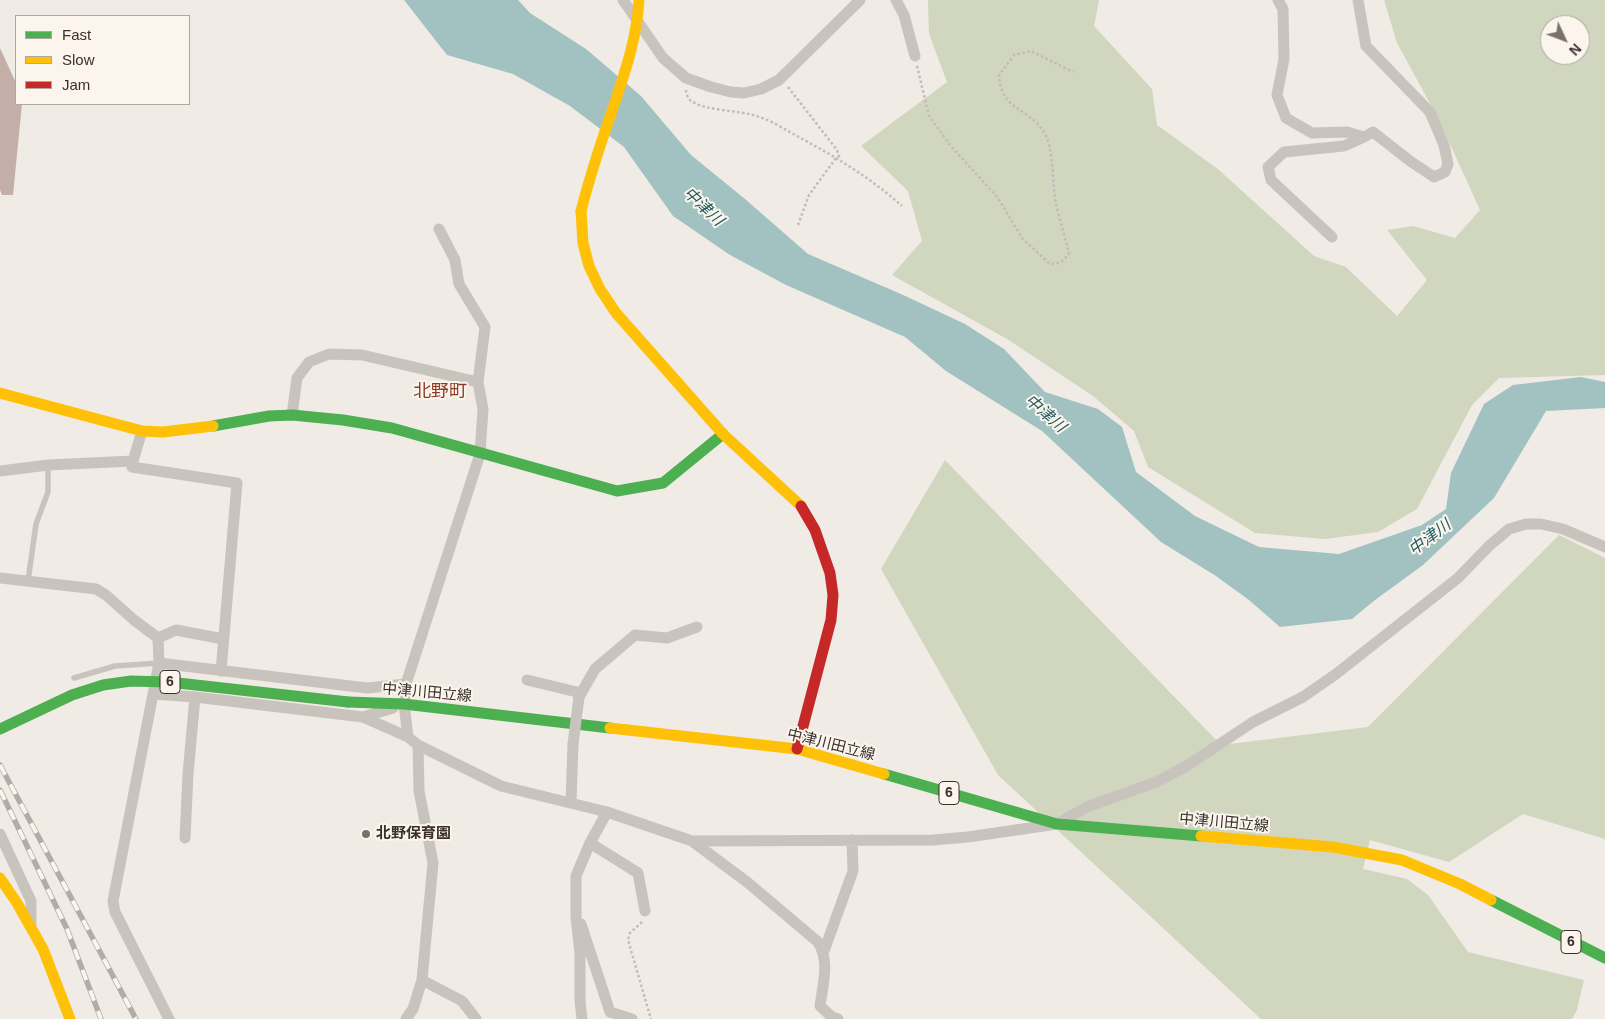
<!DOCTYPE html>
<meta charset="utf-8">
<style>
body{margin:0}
#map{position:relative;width:1605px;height:1019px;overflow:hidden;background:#f0ebe5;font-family:Arial,sans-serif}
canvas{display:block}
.legend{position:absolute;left:15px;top:15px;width:175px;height:90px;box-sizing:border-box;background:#fbf5ee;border:1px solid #aea6a0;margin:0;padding:6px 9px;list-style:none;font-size:15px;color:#3b302b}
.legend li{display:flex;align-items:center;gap:10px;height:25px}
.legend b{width:25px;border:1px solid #aea6a0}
.north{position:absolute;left:1540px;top:15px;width:50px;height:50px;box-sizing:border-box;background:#fbf5ee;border:1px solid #aea6a0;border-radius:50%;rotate:133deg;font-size:14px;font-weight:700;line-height:20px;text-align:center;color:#3b302b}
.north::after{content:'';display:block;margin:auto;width:18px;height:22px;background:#7a716c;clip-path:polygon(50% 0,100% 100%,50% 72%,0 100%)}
</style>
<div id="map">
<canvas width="1605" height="1019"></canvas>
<ul class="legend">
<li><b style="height:6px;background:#4caf50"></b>Fast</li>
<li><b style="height:6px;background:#ffc107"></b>Slow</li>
<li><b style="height:6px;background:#c62828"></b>Jam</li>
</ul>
<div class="north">N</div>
</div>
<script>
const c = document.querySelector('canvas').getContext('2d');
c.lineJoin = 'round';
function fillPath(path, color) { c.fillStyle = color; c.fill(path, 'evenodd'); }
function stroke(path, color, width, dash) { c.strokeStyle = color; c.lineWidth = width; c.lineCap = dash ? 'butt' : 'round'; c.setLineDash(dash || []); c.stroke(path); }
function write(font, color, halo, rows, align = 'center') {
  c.font = font + ' Arial,"Noto Sans JP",sans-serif'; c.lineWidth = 4; c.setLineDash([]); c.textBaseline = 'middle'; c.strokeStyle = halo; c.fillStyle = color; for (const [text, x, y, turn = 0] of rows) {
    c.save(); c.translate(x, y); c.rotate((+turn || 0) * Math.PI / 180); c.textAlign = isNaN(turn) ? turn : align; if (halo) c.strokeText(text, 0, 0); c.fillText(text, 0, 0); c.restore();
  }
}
fillPath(new Path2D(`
 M 928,0 L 1099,0 L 1094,26 L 1152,89 L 1157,125 L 1219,170 L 1314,256 L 1346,267 L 1397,316 L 1427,280 L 1387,230 L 1413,226 L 1455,238 L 1480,210 L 1439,120 L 1397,43 L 1384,0 L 1605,0 L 1605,375 L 1499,378 L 1472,405 L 1417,509 L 1378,532 L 1325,539 L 1255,533 L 1148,467 L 1134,431 L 1093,396 L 1007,339 L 892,275 L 922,241 L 908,191 L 861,146 L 947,82 L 929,34 ZM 1550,25 L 1580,25 L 1580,55 L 1550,55 Z
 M 945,460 L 1221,745 L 1368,727 L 1559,535 L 1605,558 L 1605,839 L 1523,814 L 1449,862 L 1370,840 L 1363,869 L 1407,879 L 1428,895 L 1468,952 L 1584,980 L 1577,1010 L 1572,1019 L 1261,1019 L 998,775 L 881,569 Z`), '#d1d6bf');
fillPath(new Path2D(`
 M 404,0 L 518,0 L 530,13 L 586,49 L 641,96 L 691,155 L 745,199 L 808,254 L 901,294 L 965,324 L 1004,349 L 1045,392 L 1098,409 L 1122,427 L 1136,472 L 1195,516 L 1259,547 L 1339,554 L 1422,525 L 1446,509 L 1451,473 L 1484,404 L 1513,385 L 1581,377 L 1605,382 L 1605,408 L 1546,411 L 1494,498 L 1423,565 L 1375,600 L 1352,619 L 1280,627 L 1249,600 L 1216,576 L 1161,542 L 1042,431 L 946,371 L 905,337 L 786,285 L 730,255 L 673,216 L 624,147 L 570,106 L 513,74 L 447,55 Z`), '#a1c2c1');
fillPath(new Path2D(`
 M 0,48 L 16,83 L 16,104 L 22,104 L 13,195 L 2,195 L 0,190 Z`), '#c3afa7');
stroke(new Path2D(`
 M 917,66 L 929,116 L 950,145 L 998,198 L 1022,238 L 1050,264 C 1059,264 1064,261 1069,253 C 1065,237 1060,221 1056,204 C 1052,186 1054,147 1044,132 C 1028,107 1001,111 999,75 L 1014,55 L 1031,51 L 1073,72
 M 788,87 L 837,150 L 840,160
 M 686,90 C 686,94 688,100 693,102 C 707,111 739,110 756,116 C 771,120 784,129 797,136 C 834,156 871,178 902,206
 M 798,225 L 809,195 L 836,158
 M 642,922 L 630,933 L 628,940 L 651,1019`), '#c2bbb6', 2.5, [2.5, 2.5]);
stroke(new Path2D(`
 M 28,581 L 36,524 L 48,492 L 48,465
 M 74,678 L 115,666 L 159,663`), '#c9c3be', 5.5);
stroke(new Path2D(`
 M 623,0 L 663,58 L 686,78 L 711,87 L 731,92 L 744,93 L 761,89 L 779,80 L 860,0
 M 896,0 L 904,15 L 915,56
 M 1278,0 L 1283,9 L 1284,59 L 1277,95 L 1286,118 L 1312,133 L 1347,132 L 1364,137 L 1344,146 L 1284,152 L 1268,167 L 1271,180 L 1332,237
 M 1358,0 L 1366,46 L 1430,112 L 1444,145 L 1448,164 L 1445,172 L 1434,177 L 1410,161 L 1373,132 L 1364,137
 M 439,229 L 455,260 L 459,284 L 485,327 L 478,382 L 483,409 L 480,454 L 406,684 L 404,704 L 408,737 L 418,745 L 501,786 L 607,812 L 692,841 L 747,882 L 818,942 C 830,961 823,984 820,1006 L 832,1017 L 838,1019
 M 292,415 L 297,378 L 309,362 L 329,354 L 362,355 L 478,382
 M 133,461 L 132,467 L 237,483 L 221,671
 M 0,471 L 48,465 L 133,461 L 142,431
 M 0,578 L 96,589 L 106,595 L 134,620 L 158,638 L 159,663 L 113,901 L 115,912 L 169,1019
 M 158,638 L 176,630 L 223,639
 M 159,663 L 367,688 L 406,684
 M 527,680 L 581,693
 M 153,694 L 195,697 L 363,717 L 393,708
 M 579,697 L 595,669 L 635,635 L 667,638 L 697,627
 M 363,717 L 408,737
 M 571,802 L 573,744
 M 0,834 L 31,901 L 31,925
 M 185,838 L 188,774 L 195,697
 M 692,841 L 933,840 L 968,837 L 1057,824 L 1087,807 L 1156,782 L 1185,767 L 1253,722 L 1303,697 L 1336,674 L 1458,578 L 1489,546 L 1509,529 L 1526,524 L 1541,524 L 1563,529 L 1605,547
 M 590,843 L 638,873 L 645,911
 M 581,924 L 610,1012 L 632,1019
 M 824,951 L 853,871 L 852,840
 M 422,980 L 462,1001 L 476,1019
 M 406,1019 L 413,1009 L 422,980 L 433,863 L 419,791 L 418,745
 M 582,1019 L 580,1001 L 580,953 L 576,917 L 576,876 L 590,843 L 607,812`), '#c9c3be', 11);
stroke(new Path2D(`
 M 213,426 L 269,416 L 292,415 L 343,420 L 392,428 L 617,491 L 663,483 L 723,434
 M 348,702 L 404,704 L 610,728
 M 884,774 L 1057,824 L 1201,836
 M 1491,900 L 1605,958`), '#4caf50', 11);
stroke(new Path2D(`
 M 581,211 L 583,243 L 589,266 L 600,289 L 616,313 L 723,434 L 801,506
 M 0,393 L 142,431 L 163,432 L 213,426
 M 610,728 L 797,749 L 884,774
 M 1201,836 L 1333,847 L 1402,860 L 1460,884 L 1491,900
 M 0,878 L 17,903 L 43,949 L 70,1019`), '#ffc107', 11);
stroke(new Path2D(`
 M 797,749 L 831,620 L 833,595 L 830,573 L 815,530 L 801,506`), '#c62828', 11);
const rail = new Path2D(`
 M 0,765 L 136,1019
 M 0,790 L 67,929 L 101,1019`);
stroke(rail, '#b1aca8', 5.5);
stroke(rail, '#fbf5ee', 4, [11]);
stroke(new Path2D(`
 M 573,744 L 579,697`), '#c9c3be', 11);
stroke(new Path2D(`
 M 0,729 L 72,695 L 103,685 L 131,681 L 169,682 L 348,702`), '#4caf50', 11);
stroke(new Path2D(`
 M 581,211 C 590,176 601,142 613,108 C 625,72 637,38 639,0`), '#ffc107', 11);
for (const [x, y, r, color] of [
 [366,834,5,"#7a716c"]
]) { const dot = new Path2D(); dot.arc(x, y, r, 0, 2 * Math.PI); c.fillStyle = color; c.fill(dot); stroke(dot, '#fbf5ee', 2); }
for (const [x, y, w] of [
 [170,682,20],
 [949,793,20],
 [1571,942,20]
]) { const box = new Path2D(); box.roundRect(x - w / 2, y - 11.5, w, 23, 4); c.fillStyle = '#fbf5ee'; c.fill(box); stroke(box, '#3b302b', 1); }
write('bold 14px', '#3b302b', null, [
 ["6",170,682],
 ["6",949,793],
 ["6",1571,942]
]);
write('15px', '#3b302b', '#fbf5ee', [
 ["中津川田立線",427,693,5],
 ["中津川田立線",831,745,14],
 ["中津川田立線",1224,823,5]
]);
write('bold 15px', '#3b302b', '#fbf5ee', [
 ["北野保育園",376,834]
], 'left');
write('italic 16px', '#1f5a5e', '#fbf5ee', [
 ["中津川",703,207,43],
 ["中津川",1045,414,41],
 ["中津川",1430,538,-37]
]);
write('18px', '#8c3b22', '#fbf5ee', [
 ["北野町",440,392]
]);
</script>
